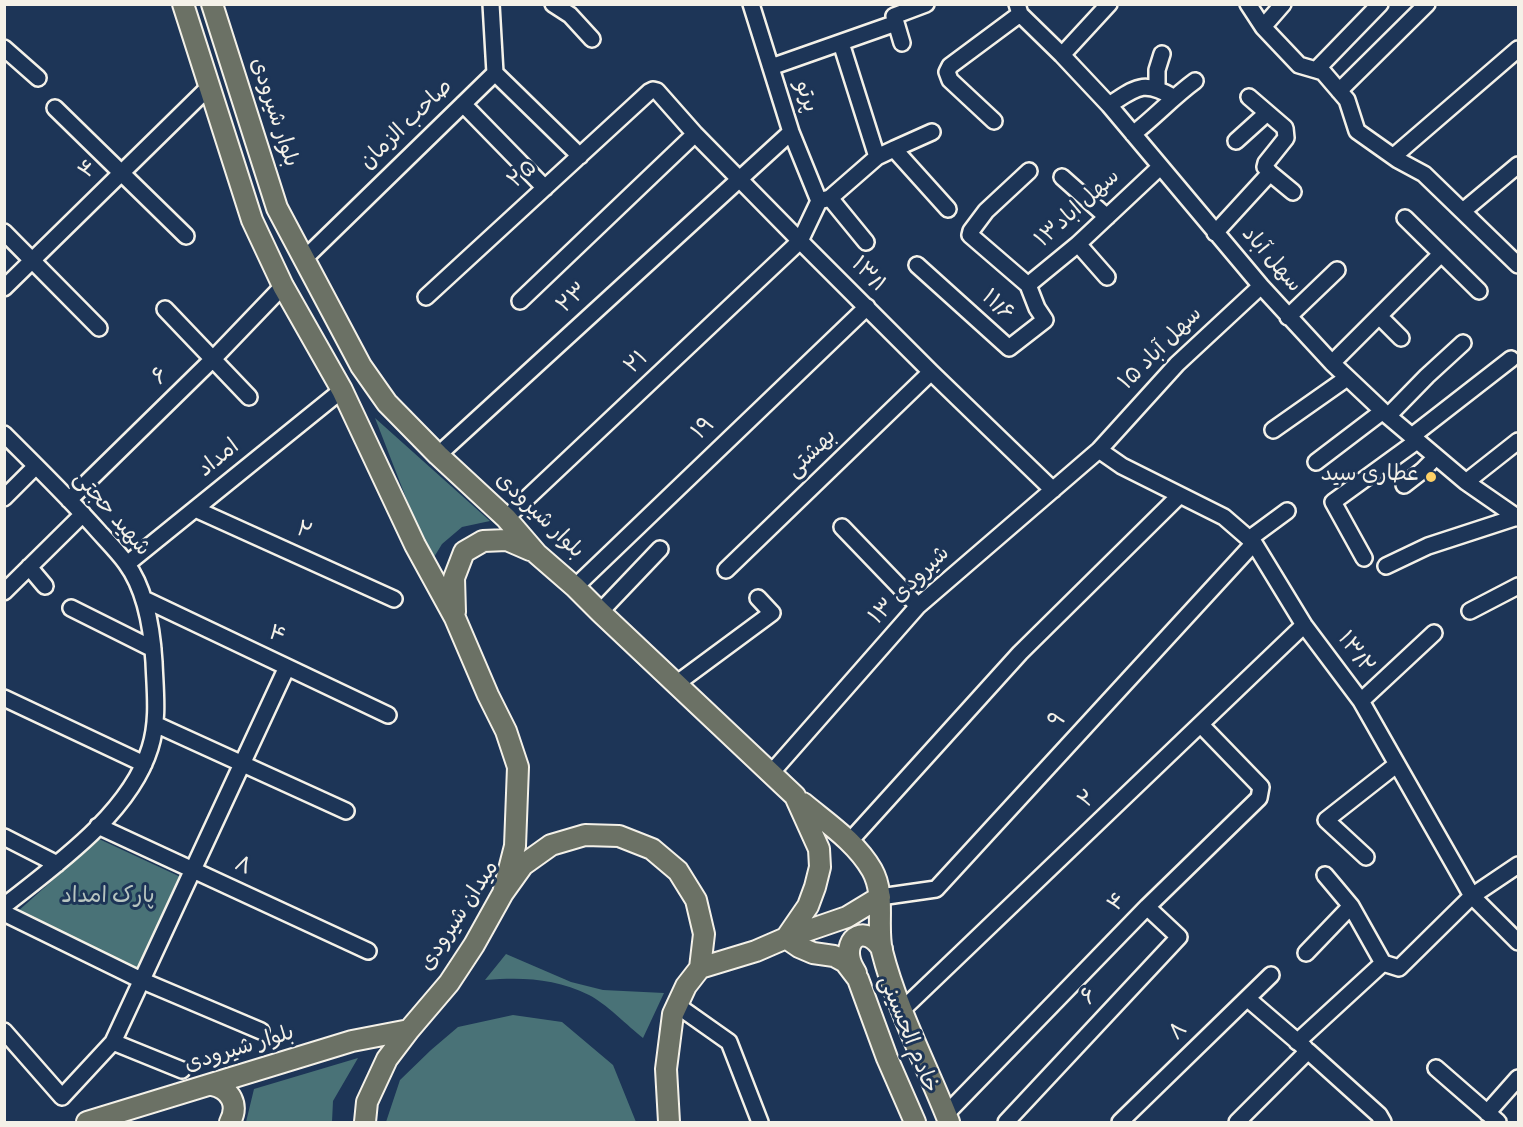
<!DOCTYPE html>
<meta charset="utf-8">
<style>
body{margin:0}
#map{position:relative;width:1523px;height:1127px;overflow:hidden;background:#1d3557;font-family:"Gochi Hand",sans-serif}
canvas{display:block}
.frame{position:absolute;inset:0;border:6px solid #f4f1e8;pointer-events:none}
</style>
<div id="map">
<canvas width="1523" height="1127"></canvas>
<div class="frame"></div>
</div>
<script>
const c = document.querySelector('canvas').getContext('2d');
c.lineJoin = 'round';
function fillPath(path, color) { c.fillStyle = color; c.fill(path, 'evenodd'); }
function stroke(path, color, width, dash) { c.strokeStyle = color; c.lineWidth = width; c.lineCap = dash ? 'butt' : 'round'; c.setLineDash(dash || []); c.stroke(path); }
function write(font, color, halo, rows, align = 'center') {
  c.font = font + ' "Gochi Hand","Playpen Sans Arabic",sans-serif'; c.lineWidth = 6; c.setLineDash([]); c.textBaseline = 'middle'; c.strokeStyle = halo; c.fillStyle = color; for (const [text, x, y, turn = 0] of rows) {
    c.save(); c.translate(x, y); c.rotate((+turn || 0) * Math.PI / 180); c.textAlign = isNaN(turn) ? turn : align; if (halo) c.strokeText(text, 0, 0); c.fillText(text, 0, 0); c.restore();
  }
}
fillPath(new Path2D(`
 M 375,418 L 490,521 L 462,527 L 442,544 L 431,562 Z
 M 99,839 L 185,879 L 142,970 L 17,912 Z
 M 506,954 L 571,982 L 603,990 L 664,993 L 643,1038 C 629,1027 604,1002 589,995 C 555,978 522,977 485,980 Z
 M 513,1015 L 562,1022 L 613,1065 L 636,1122 L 386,1122 L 400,1080 L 431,1050 L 458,1027 Z
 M 358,1058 L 333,1101 L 332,1122 L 246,1122 L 254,1089 Z`), '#497277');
const minor = new Path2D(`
 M 553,4 L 570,15 L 592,39
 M 751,4 L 791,132 L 819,201
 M 1017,4 L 1020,14 L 1062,55 L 1109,105 L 1261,286 L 1332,363 L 1388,416 L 1466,482 L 1518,518
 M 1248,4 L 1263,27 L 1299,65 L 1323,72 L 1347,100 L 1357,131 L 1398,160 L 1424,174 L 1518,265
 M 1263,27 L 1283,4
 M 841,43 L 877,157
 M 902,43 L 894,16 L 926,4
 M 4,48 L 38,78
 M 1062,55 L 1109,4
 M 771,67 L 896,23
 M 1316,70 L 1380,4
 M 495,73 L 580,156
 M 1157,87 L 1157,70 L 1162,54
 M 1339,91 L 1427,4
 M 463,104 L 545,188
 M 1109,105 C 1136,88 1143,79 1173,97
 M 55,108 L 186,236
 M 994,121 L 950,80 L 947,72 L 950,66 L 1020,14
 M 1133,134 C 1155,117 1173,97 1195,81
 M 1236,141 L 1267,113
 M 894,149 L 932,132
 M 1394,156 L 1518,49
 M 1270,173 L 1293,192
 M 1062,177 L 1107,217
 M 830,198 L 866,242
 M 819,201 L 830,198 L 877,157 L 894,149 L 948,209
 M 1463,211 L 1518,165
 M 1405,218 L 1479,291
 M 4,232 L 99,328
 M 1215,233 L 1270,173 L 1265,167 L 1266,163 L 1286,138 L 1285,128 L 1249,97
 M 1078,244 L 1107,277
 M 303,260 L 495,73 L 491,4
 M 917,265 L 1009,348 L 1045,320 L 1037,308 L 1028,285
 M 1028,285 L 1078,244 L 1160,167
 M 1028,285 L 970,235 L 971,231 L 986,211 L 1029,171
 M 4,288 L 209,87
 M 426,297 L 649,92 L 653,90 L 657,91 L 695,134 L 807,248 L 931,372 L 1053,490
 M 520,301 L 695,134
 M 165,309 L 249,397
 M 1379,316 L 1401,338
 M 1288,317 L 1337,270
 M 1332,363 L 1441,254
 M 1388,416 L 1427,376 L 1463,343
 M 1273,430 L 1347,378
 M 4,434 C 36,466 69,498 99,532 C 108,542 118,552 126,563 C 146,590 152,629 154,662 C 155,690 159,720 150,748 C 130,813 56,865 4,906
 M 1412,436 L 1511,359
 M 1099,450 L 1122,466 L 1224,517 L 1254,543 L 1304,625 L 1361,701 L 1472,896 L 1518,942
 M 438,455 L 791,132
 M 1316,462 L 1383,411
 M 1466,482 L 1518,441
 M 1404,485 L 1422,471 L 1436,457
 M 4,498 L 36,466
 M 69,500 L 213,359 L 283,286
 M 195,509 L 394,599
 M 506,518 L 800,241 L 819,201
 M 842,527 L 918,606
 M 1249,539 L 1287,511
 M 1364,558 L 1333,502 L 1417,441
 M 127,564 L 342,390
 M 1386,566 L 1428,546 L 1517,517
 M 29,567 L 45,586
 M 726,570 L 931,372
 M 575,587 L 867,307
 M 4,592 L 83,514
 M 144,599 L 388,715
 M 71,608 L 153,649
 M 1470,611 L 1518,586
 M 600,612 L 660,549
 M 676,684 L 772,613 L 758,598
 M 4,698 L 144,764
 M 1361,701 L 1434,633
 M 155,724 L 346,811
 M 772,772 L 918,606 L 1099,450 L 1177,364 L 1261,286
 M 98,826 L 368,951
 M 4,837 L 57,864
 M 849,842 L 1020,653 L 1180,495
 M 1366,857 L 1326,820 L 1396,765
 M 1325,875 L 1351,906 L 1383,963 L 1399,968 L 1472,896 L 1518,865
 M 880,897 L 936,889 L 1254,543
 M 4,913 L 143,981 L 261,1031
 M 1306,953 L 1351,906
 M 1248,999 L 1305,1048
 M 678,1006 L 729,1042 L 760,1122
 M 903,1009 L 1304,625
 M 4,1031 L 62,1097 L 113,1042 L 287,667
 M 113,1042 L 182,1070
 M 1297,1042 L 1383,963
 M 1436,1068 L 1498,1122
 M 1487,1113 L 1518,1078
 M 946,1114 L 1147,907 L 1259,798 L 1261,787 L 1201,725
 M 1006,1122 L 1179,937 L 1147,907
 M 1120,1122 L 1271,975
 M 1237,1122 L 1308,1051 L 1379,1115 L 1383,1122`);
const major = new Path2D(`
 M 183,4 L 252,220 L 283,286 L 342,390 L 415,545 L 455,618 L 488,695 L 506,731 L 518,767 L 515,846 L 503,893
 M 212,4 L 277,208 L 361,366 L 387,403 L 438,455 L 506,518 L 537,554 L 575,587 L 600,612 L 795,796 L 819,849 L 820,867 L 815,887 L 808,906 L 786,938 L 756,951 L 700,968
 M 455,612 L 454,578 L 464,552 L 483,541 L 507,540 L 530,550
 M 803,803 C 827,823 856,842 872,870 C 886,895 876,925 882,951 C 897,1010 927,1066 949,1122
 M 786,938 L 799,947 L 813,953 L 834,956 L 845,962 L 858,979 L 887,1058 L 915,1122
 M 786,938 L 847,917 L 880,897
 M 856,973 C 854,969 851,965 850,960 C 844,937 866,924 882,949
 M 212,1085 C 231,1089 239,1105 230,1122
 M 87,1122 L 352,1041 L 409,1030
 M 365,1122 L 367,1102 L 387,1059 L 409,1030 L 449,983 L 474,945 L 503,893 L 523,865 L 551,845 L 585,835 L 619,836 L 652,849 L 678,871 L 696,900 L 704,934 L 700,968 L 686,986 L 673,1014 L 666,1069 L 669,1122`);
stroke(minor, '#f4f1e8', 20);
stroke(major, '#f4f1e8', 24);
stroke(minor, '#1d3557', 15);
stroke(major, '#6b7165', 20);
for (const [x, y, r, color] of [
 [1431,477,6,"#ffd166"]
]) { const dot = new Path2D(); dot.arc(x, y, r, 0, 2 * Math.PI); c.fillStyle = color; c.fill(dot); stroke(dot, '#1d3557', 2); }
write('22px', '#f4f1e8', '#1d3557', [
 ["پرتو",804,97,73],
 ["بلوار شیرودی",272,113,72],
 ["صاحب الزمان",408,126,-44],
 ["۴",90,171,-45],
 ["۲۵",524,176,-42],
 ["سهل اباد۱۳",1079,210,-42],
 ["سهل آباد",1270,261,49],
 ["۱۳/۱",867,276,45],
 ["۲۳",574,300,-42],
 ["۱۱/۶",996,307,43],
 ["سهل آباد ۱۵",1162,350,-45],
 ["۲۱",638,364,-43],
 ["۶",162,378,-44],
 ["۱۹",705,430,-44],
 ["بهشتی",813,455,-44],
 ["امداد",220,460,-39],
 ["شهید حجتی",110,515,49],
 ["بلوار شیرودی",538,517,44],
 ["۲",303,533,24],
 ["شیرودی ۱۳",911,587,-44],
 ["۴",276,637,25],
 ["۱۳/۲",1354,654,53],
 ["۹",1059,722,-47],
 ["۲",1089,801,-44],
 ["۸",242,868,25],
 ["۴",1119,904,-46],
 ["میدان شیرودی",461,917,-57],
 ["۶",1091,998,-47],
 ["۸",1180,1033,-44],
 ["خادم الحسینی",906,1035,68],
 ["بلوار شیرودی",240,1051,-17]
]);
write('22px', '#f4f1e8', '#1d3557', [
 ["عطاری سید",1419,477]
], 'right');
write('22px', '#b8c5c0', '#1d3557', [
 ["پارک امداد",108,899]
]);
</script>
